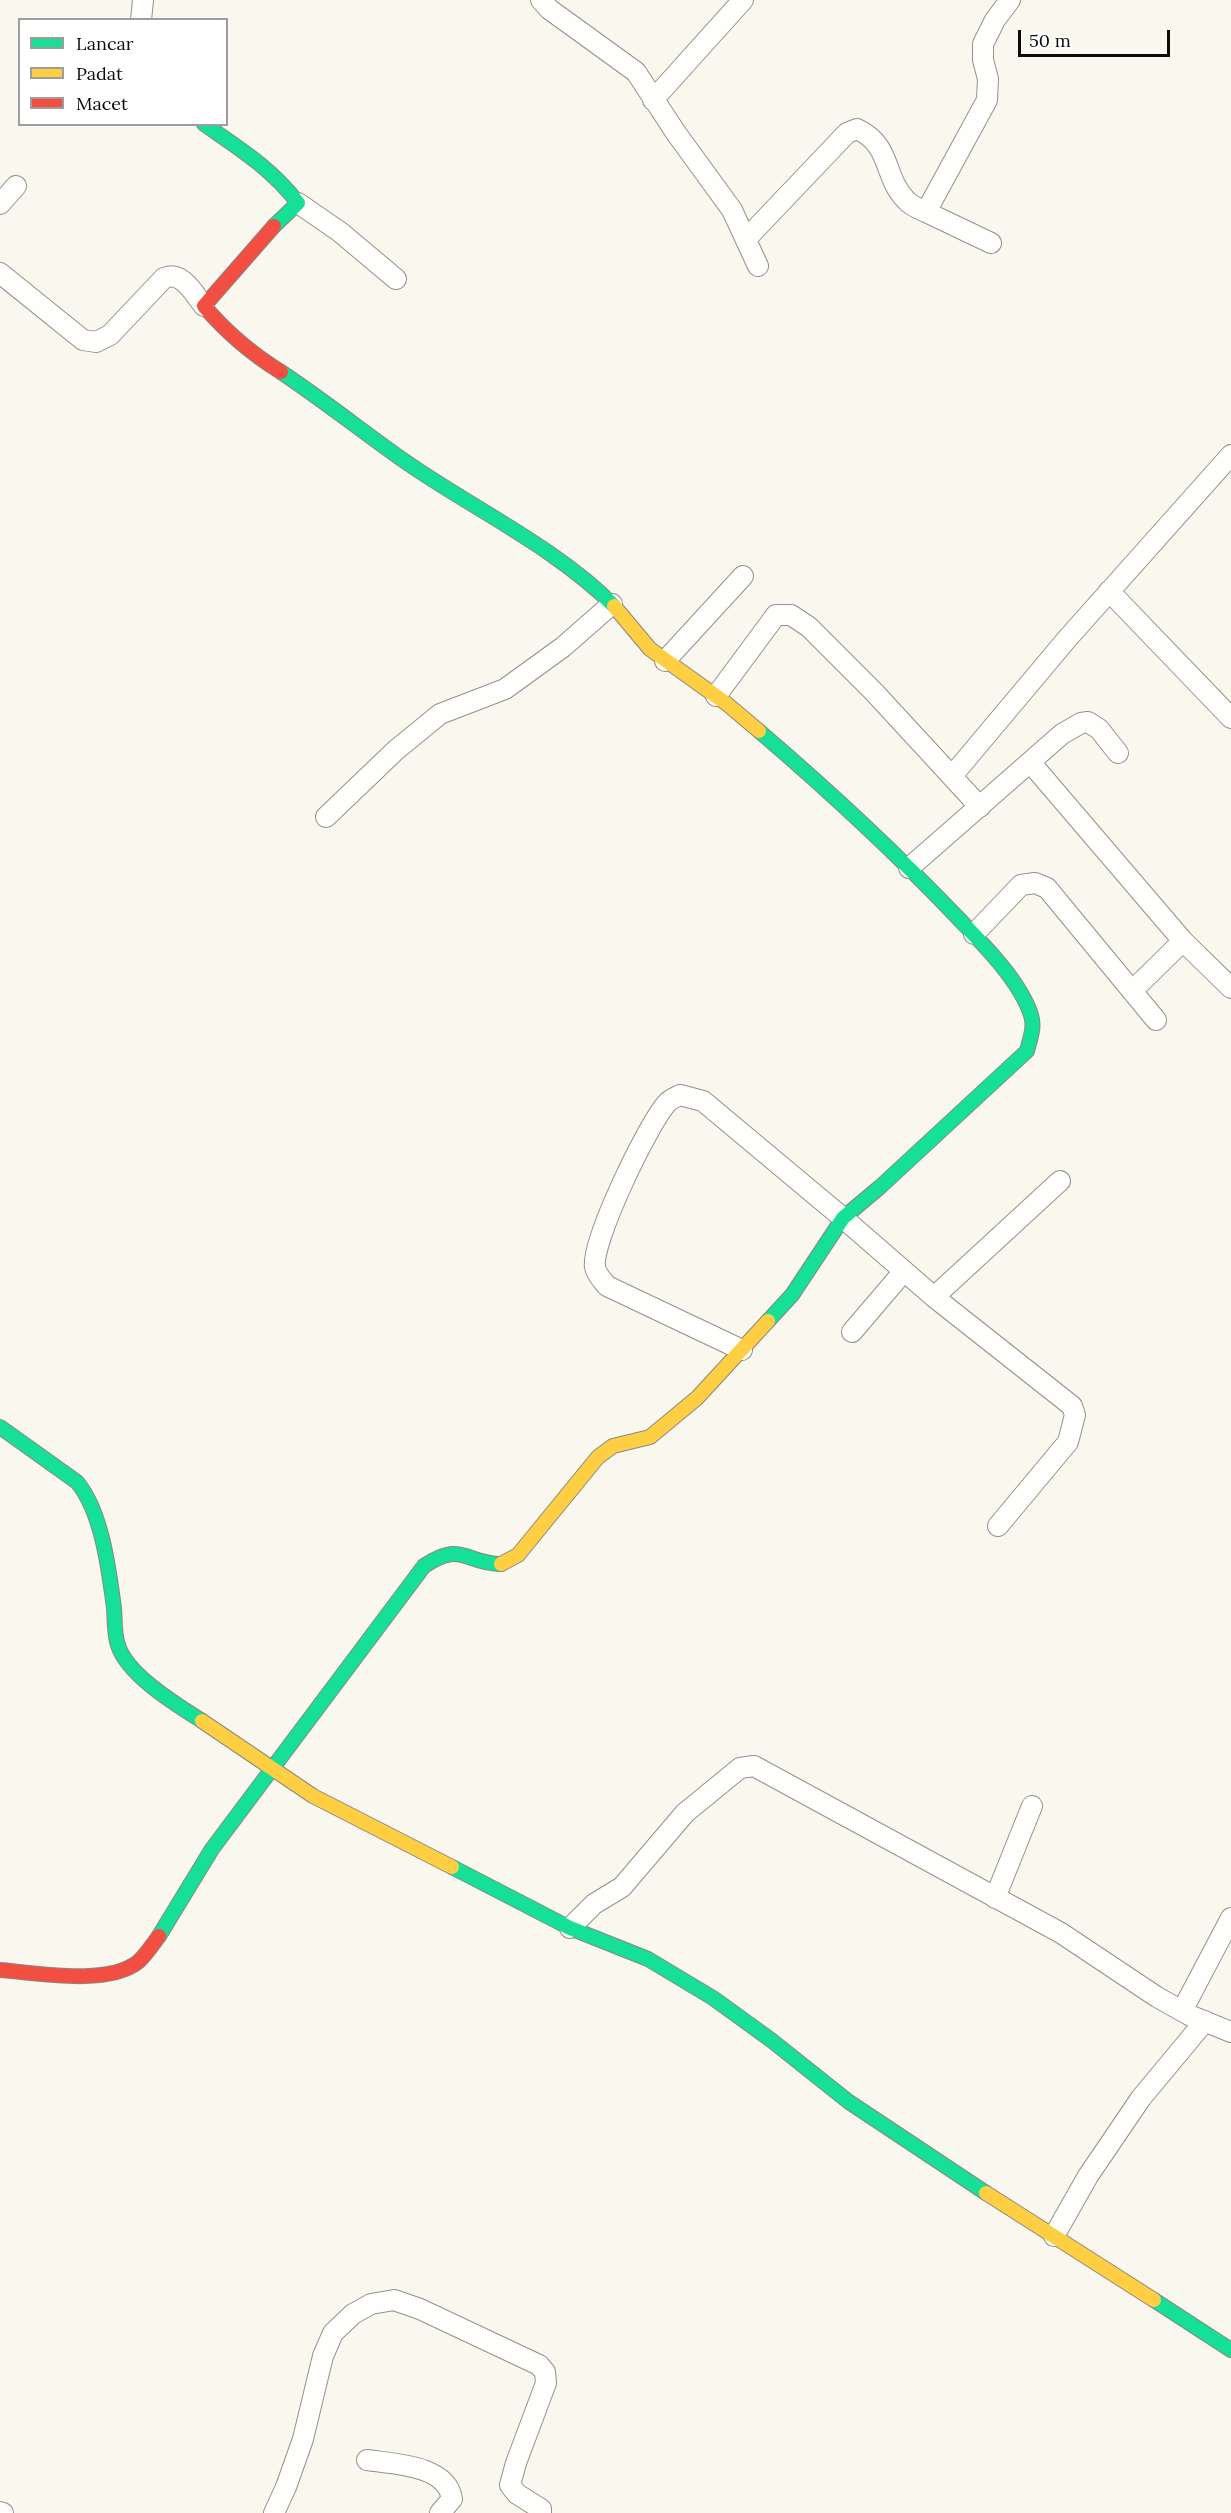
<!DOCTYPE html>
<style>
body{margin:0}
#map{position:relative;width:1231px;height:2513px;overflow:hidden;background:#faf7ee;font-family:Lora,serif}
canvas{display:block}
.legend{position:absolute;left:18px;top:18px;width:210px;height:108px;box-sizing:border-box;background:#fff;border:2px solid #9d9d9d;margin:0;padding:8px 10px;list-style:none;font-size:18px;color:#0b0b0b}
.legend li{display:flex;align-items:center;gap:12px;height:30px}
.legend b{width:30px;border:2px solid #9d9d9d}
.scale{position:absolute;left:1018px;top:30px;width:152px;height:27px;box-sizing:border-box;border:3px solid #0b0b0b;border-top:0;padding-left:8px;font-size:18px;line-height:21px;white-space:nowrap;color:#0b0b0b;-webkit-text-stroke:4px #fff;paint-order:stroke}
</style>
<div id="map">
<canvas width="1231" height="2513"></canvas>
<ul class="legend">
<li><b style="height:8px;background:#16e098"></b>Lancar</li>
<li><b style="height:8px;background:#ffcf43"></b>Padat</li>
<li><b style="height:8px;background:#f24e42"></b>Macet</li>
</ul>
<div class="scale">50 m</div>
</div>
<script>
const c = document.querySelector('canvas').getContext('2d');
c.lineJoin = 'round';
function stroke(path, color, width, dash) { c.strokeStyle = color; c.lineWidth = width; c.lineCap = dash ? 'butt' : 'round'; c.setLineDash(dash || []); c.stroke(path); }
const street = new Path2D(`
 M 541,0 L 549,9 L 636,72 L 676,133 L 732,210 L 758,266
 M 141,20 L 143,0
 M 653,100 L 743,0
 M 298,203 L 340,232 L 396,279
 M 0,204 L 16,186
 M 747,238 L 847,133 L 857,129 C 892,145 883,177 906,200 C 911,206 919,209 926,212
 M 991,243 L 926,212 L 987,100 L 988,79 L 983,60 L 983,44 L 995,20 L 1010,0
 M 0,273 L 83,340 L 96,342 L 110,335 L 164,278 C 182,270 194,294 204,306
 M 1109,591 L 1231,718
 M 665,661 L 743,576
 M 716,696 L 776,615 L 791,615 L 809,627 L 874,692 L 980,807
 M 1030,762 L 1183,941 L 1231,988
 M 952,776 L 1067,639 L 1231,455
 M 326,817 L 396,750 L 440,714 L 505,689 L 563,647 L 612,604
 M 909,868 L 1062,734 L 1081,723 L 1088,722 L 1099,729 L 1118,753
 M 974,934 L 1021,885 L 1035,883 L 1047,888 L 1156,1020
 M 1132,991 L 1183,941
 M 934,1297 L 1060,1181
 M 852,1332 L 904,1271
 M 742,1350 L 607,1286 C 603,1281 596,1274 595,1267 C 591,1242 649,1121 668,1102 C 671,1099 676,1097 680,1095 L 703,1101 L 843,1218 L 934,1297 L 1072,1406 L 1075,1415 L 1068,1442 L 998,1526
 M 995,1898 L 1032,1806
 M 570,1928 L 594,1904 L 622,1887 L 685,1813 L 740,1768 L 754,1766 L 1061,1933 L 1157,1997 L 1189,2015 L 1231,2032
 M 1182,2011 L 1231,1918
 M 1054,2236 L 1088,2176 L 1141,2098 L 1205,2021
 M 367,2460 C 394,2464 447,2465 452,2499 L 440,2513
 M 0,2512 L 3,2513
 M 274,2513 L 286,2487 L 303,2439 L 323,2356 L 333,2333 L 353,2314 L 371,2304 L 394,2300 L 420,2309 L 539,2365 L 545,2372 L 546,2383 L 516,2463 L 510,2485 L 517,2494 L 541,2509 L 541,2513`);
const fast = new Path2D(`
 M 204,124 C 240,149 271,168 298,203 L 274,226
 M 281,372 C 323,400 362,431 403,460 C 470,507 557,548 614,606
 M 759,731 C 828,790 895,852 958,918 C 983,944 1020,981 1031,1015 C 1035,1027 1030,1039 1027,1051 L 880,1187 L 843,1218 L 792,1295 L 768,1321
 M 0,1427 L 77,1482 C 102,1512 109,1570 114,1608 C 115,1620 114,1634 118,1645 C 127,1675 177,1705 202,1721
 M 452,1867 L 570,1928 L 648,1959 L 713,1998 L 771,2040 L 849,2102 L 986,2193
 M 159,1936 L 212,1849 L 424,1566 C 463,1540 465,1564 501,1564
 M 1154,2300 L 1231,2350`);
const slow = new Path2D(`
 M 614,606 L 650,649 L 727,704 L 759,731
 M 501,1564 L 518,1555 L 598,1457 L 613,1446 L 650,1437 L 697,1398 L 768,1321
 M 202,1721 L 313,1796 L 452,1867
 M 986,2193 L 1154,2300`);
const jam = new Path2D(`
 M 274,226 L 204,306 C 226,332 252,354 281,372
 M 0,1970 C 38,1973 107,1986 138,1962 C 146,1955 153,1944 159,1936`);
stroke(street, '#93918d', 22);
stroke(fast, '#898884', 16);
stroke(slow, '#898884', 16);
stroke(jam, '#898884', 16);
stroke(street, '#fefefc', 20);
stroke(fast, '#16e098', 14);
stroke(slow, '#ffcf43', 14);
stroke(jam, '#f24e42', 14);
</script>
